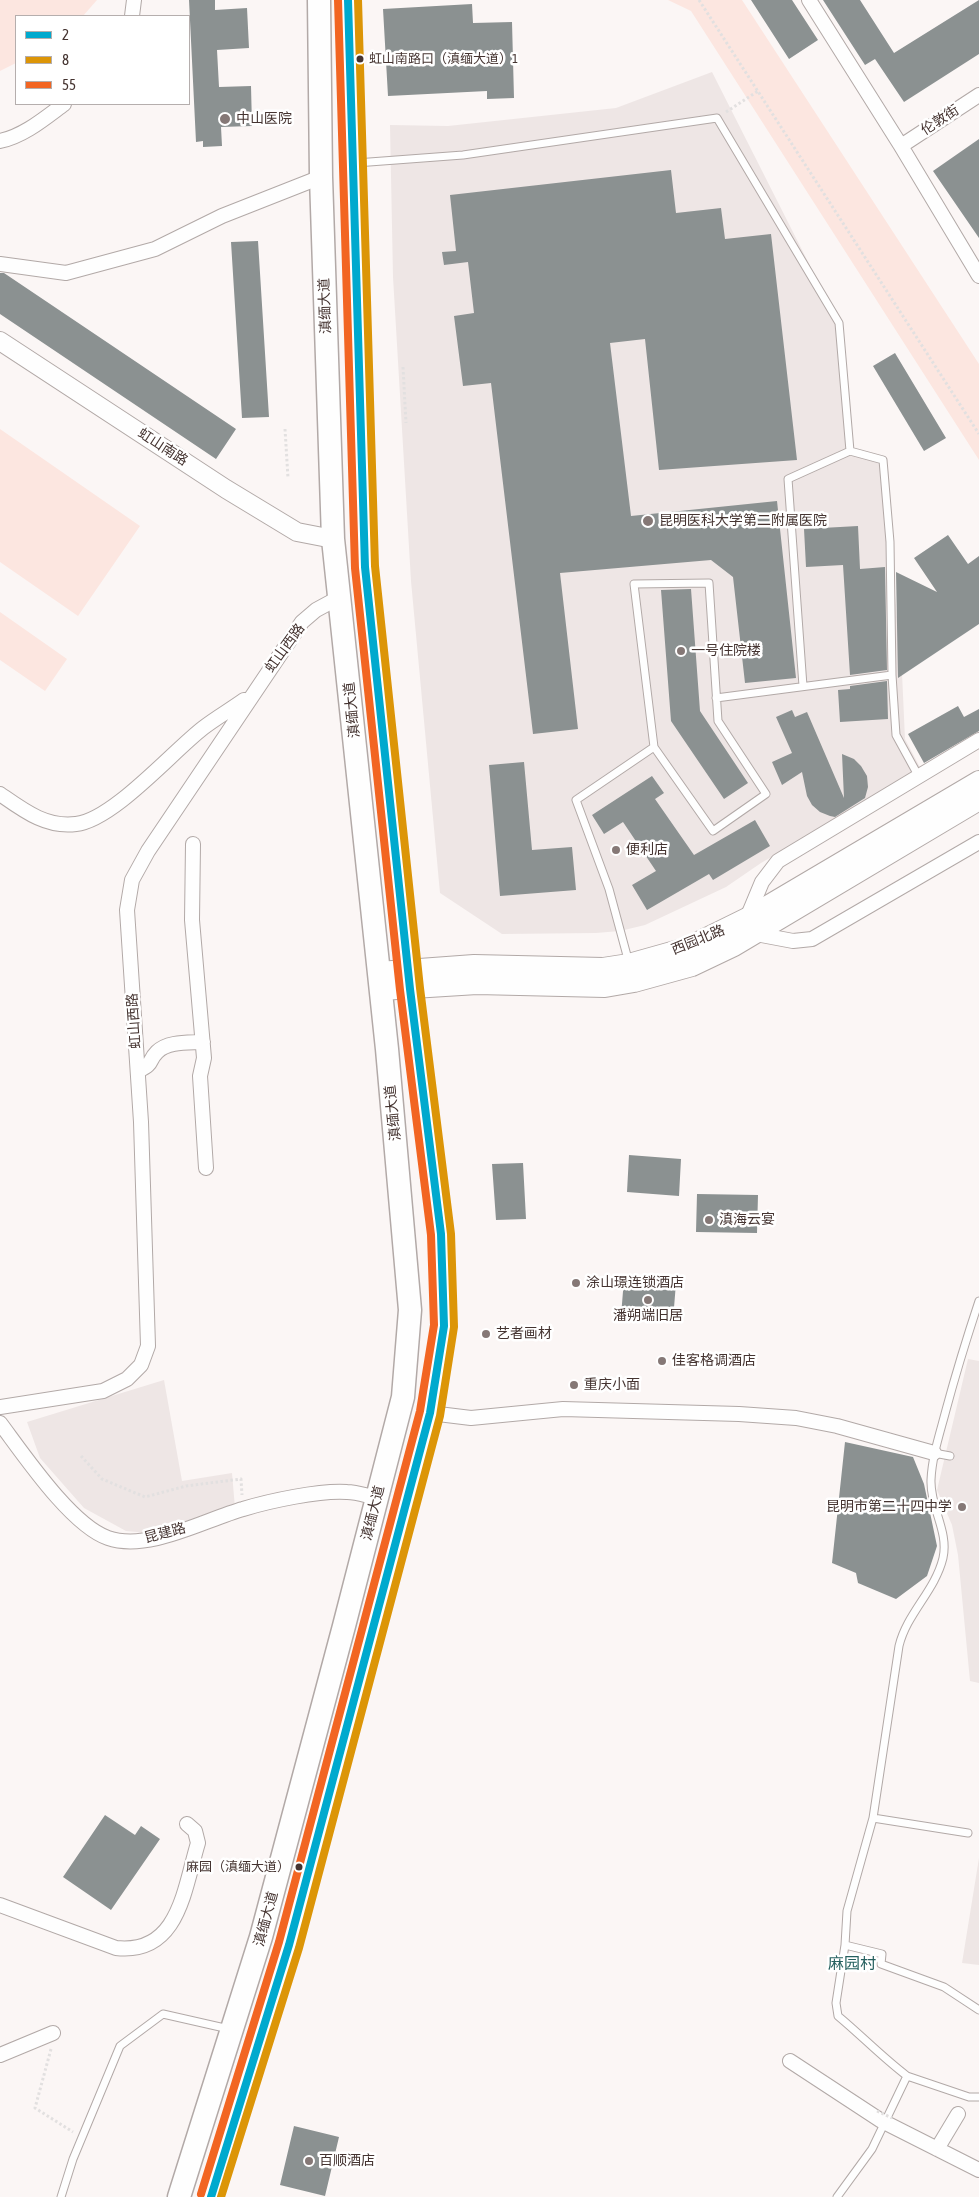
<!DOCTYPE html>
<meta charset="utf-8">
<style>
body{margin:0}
#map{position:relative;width:979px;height:2197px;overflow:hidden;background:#fbf6f5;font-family:"Asap Condensed",sans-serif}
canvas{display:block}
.legend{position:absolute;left:15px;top:15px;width:175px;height:90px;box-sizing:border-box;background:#fff;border:1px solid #b5aead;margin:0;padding:6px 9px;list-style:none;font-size:15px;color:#453431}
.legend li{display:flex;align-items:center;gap:10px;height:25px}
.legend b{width:25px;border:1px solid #b5aead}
</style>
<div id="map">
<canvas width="979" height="2197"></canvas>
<ul class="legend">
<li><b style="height:6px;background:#00a9ce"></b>2</li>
<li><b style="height:6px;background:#dc9507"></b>8</li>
<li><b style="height:6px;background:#f26522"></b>55</li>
</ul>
</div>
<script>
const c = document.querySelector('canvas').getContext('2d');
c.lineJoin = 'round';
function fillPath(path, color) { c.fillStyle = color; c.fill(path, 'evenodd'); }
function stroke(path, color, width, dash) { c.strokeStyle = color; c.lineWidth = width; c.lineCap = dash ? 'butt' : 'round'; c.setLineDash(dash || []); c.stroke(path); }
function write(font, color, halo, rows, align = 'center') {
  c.font = font + ' "Asap Condensed","Noto Sans SC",sans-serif'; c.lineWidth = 5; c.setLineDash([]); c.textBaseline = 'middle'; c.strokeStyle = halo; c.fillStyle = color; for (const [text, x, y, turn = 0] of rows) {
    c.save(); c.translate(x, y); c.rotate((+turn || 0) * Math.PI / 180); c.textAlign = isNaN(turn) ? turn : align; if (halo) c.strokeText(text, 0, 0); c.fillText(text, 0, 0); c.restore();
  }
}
fillPath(new Path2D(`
 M 712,72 L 839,323 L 850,451 L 883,460 L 902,673 L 905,739 L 922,771 L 761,863 L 726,887 L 645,925 L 620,931 L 596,933 L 502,934 L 440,893 L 411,581 L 393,277 L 390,125 L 448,126 L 616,108 Z
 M 968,1359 L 979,1361 L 979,1683 L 970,1681 L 958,1555 L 952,1525 L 937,1490 Z
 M 164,1380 L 182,1481 L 232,1473 L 235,1508 L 159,1534 L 126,1531 L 84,1508 L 40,1458 L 27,1422 Z
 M 979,1858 L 979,1965 L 962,1963 Z`), '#eee6e5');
fillPath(new Path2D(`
 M 0,0 L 97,0 L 83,16 L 16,16 L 16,63 L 0,71 Z
 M 668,0 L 742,0 L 979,364 L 979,460 L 691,11 Z
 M 0,429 L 140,526 L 78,616 L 0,562 Z
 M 0,612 L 67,659 L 45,691 L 0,660 Z`), '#fce6e0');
fillPath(new Path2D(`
 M 189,0 L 215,0 L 215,10 L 247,8 L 249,48 L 217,50 L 219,87 L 251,86 L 252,126 L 221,127 L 222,146 L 203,147 L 203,141 L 196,142 Z
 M 751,0 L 792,0 L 818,40 L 789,59 Z
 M 823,0 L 860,0 L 894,53 L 979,0 L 979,54 L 904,102 L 875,59 L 865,65 Z
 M 472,4 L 473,23 L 512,22 L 514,98 L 487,99 L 487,91 L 388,96 L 383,9 Z
 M 979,139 L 979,238 L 933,171 Z
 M 671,170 L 676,213 L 721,208 L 725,239 L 771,234 L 797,460 L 659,470 L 645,339 L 610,343 L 631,516 L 777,501 L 796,678 L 745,683 L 733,577 L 711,560 L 560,573 L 578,729 L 533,734 L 491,383 L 463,386 L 454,316 L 474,313 L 468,262 L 444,265 L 442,252 L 456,251 L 450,195 Z
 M 258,241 L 269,417 L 242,418 L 231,242 Z
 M 0,273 L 4,273 L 236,429 L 216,459 L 0,314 Z
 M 895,353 L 946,438 L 924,451 L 873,366 Z
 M 858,526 L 860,569 L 885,567 L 887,670 L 850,675 L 843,565 L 806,567 L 804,529 Z
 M 948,535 L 968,564 L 979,556 L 979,624 L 898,678 L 896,572 L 937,592 L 914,558 Z
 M 691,589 L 700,711 L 748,783 L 724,799 L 671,721 L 661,590 Z
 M 887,681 L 888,719 L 840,722 L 838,690 L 850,689 L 850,686 Z
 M 958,706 L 964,717 L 979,709 L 979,731 L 924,763 L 908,734 Z
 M 792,710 L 795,717 L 807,712 L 844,798 L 842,754 L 854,759 L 861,766 L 867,776 L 868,787 L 865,798 L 835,817 L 830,816 L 820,812 L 812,805 L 807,796 L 802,772 L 782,785 L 772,762 L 792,753 L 776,717 Z
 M 524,762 L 532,850 L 572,847 L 576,890 L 500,896 L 489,765 Z
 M 652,776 L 664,793 L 655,799 L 694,855 L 755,820 L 770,846 L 713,880 L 709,874 L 647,910 L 632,885 L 656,871 L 623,822 L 604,834 L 592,815 Z
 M 629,1155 L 681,1159 L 679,1196 L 627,1192 Z
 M 523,1163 L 526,1219 L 496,1220 L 492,1164 Z
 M 697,1194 L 758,1195 L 757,1233 L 696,1232 Z
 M 624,1279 L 676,1283 L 673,1320 L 621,1316 Z
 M 845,1442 L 913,1457 L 924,1484 L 937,1546 L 927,1576 L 896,1599 L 858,1583 L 856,1573 L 832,1563 Z
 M 105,1815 L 135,1835 L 141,1826 L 160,1839 L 111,1910 L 63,1877 Z
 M 294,2126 L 339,2137 L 325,2196 L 280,2185 Z`), '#8b9191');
const service = new Path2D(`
 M 356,163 L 463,155 L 717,118 L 839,323 L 850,451
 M 803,686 L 788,479 L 850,451 L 883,460 L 890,542 L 892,675
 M 716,698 L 892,675 L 896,735 L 919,777
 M 629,963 L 609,889 L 576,800 L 654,747 L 634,584 L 709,583 L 718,721 L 766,794 L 713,831 L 654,747
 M 934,1453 L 950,1456
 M 873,1818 L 968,1833
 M 845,1945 L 882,1954 L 881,1964 L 944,1987 L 979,2010
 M 907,2076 L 969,2097 L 979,2097
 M 61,2197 L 73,2159 L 120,2046 L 163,2014 L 229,2029
 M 837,2197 L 872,2149 L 907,2076 C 882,2057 862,2036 838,2016 L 836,2003 L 845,1945 L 847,1911 L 873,1818 L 899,1646 C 907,1613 935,1591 943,1558 C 949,1531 930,1508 931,1480 C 932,1456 940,1433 946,1410 C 956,1373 967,1337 979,1301`);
const minor = new Path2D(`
 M 809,0 L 901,146 L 979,276
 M 132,16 L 134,0
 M 0,141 C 24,136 45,118 64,104
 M 901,146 L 979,95
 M 0,264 L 66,273 L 155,249 L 222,216 L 321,177
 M 0,794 C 23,810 46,828 76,824 C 113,820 172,752 203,728 C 216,718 230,710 244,700
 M 193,844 L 192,920 L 204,1058 L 200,1076 L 206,1168
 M 747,918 L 762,882 L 778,861 L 979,740
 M 756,934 L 793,941 L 812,939 L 979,842
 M 138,1071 C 155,1063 147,1062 157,1052 C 168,1041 189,1043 203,1042
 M 0,1407 L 103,1391 L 127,1379 L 141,1365 L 148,1346 L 141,1122 L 127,910 L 132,880 L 148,851 L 302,622 L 316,610 L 340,597
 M 430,1413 L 471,1418 L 563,1409 L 739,1414 L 796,1418 L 837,1426 L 934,1453
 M 0,1423 C 24,1455 71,1525 108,1538 C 148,1552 204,1520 243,1509 C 269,1501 320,1490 347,1492 C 357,1492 367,1496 377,1498
 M 0,1905 L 116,1948 C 179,1955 184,1889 198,1843 L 195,1831 L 187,1824
 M 0,2055 L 53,2033
 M 790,2061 L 880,2120 L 979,2170
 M 937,2149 L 958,2114`);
const tertiary = new Path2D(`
 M 0,341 L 226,489 L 297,532 L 333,539`);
const secondary = new Path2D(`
 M 379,972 L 474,965 L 603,968 L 629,964 L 686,948 L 747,918 L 979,781
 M 381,990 L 477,984 L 605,987 L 634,982 L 692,966 L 734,946 L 979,800`);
const primary = new Path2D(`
 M 179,2197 L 261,1937 L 344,1626 L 403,1397 L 410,1310 L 387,1049 L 333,539 L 321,177 L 319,0
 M 211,2197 L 289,1945 L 430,1413 L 444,1326 L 441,1234 L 410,989 L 365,567 L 348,0`);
stroke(service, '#b2a9a7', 9);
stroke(minor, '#b2a9a7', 16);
stroke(tertiary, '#b2a9a7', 20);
stroke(secondary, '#b2a9a7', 22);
stroke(primary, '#b2a9a7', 25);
stroke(new Path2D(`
 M 699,0 L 979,434
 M 726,112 L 758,91
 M 403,367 L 406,423
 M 285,429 L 288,478
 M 81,1456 L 102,1479 L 145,1497 L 186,1486 L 241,1479 L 242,1495
 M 51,2049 L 35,2108 L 73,2132`), '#e2e0e0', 3, [2.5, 2.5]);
stroke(service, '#fefefe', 7);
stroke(minor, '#fefefe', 14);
stroke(tertiary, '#fefefe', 18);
stroke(secondary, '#fefefe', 20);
stroke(primary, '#fefefe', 22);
stroke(new Path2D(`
 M 877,2111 L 892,2118`), '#e2e0e0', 3, [2.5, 2.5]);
stroke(new Path2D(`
 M 211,2197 L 289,1945 L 430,1413 L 444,1326 L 441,1234 L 410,989 L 365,567 L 348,0`), '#00a9ce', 8);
stroke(new Path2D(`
 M 221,2197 L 299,1948 L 440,1416 L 454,1327 L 451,1234 L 420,988 L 375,566 L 358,0`), '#dc9507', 8);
stroke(new Path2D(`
 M 201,2194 L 279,1942 L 420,1411 L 434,1325 L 431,1235 L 400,990 L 355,568 L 338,0`), '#f26522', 8);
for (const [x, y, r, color] of [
 [360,59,4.5,"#453431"],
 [225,119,6,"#857876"],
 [648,521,6,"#857876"],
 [681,651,5,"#857876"],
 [616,850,5,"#857876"],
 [709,1220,5,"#857876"],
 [576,1283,5,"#857876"],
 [648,1300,5,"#857876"],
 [486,1334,5,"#857876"],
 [662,1361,5,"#857876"],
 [574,1385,5,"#857876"],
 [962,1507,5,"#857876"],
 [299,1867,4.5,"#453431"],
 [309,2161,5,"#857876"]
]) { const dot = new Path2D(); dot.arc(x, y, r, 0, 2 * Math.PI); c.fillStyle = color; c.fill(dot); stroke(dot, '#fff', 2); }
write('13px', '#453431', '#fff', [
 ["虹山南路口（滇缅大道）1",369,59],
 ["麻园（滇缅大道）",290,1867,"right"]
], 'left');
write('14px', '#453431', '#fff', [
 ["中山医院",236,119],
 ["昆明医科大学第二附属医院",659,521],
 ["一号住院楼",691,651],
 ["便利店",626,850],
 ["滇海云宴",719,1220],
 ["涂山璟连锁酒店",586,1283],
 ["潘朔端旧居",648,1316,"center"],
 ["艺者画材",496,1334],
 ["佳客格调酒店",672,1361],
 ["重庆小面",584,1385],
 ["昆明市第二十四中学",952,1507,"right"],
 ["百顺酒店",319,2161]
], 'left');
write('14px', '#453431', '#fff', [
 ["伦敦街",940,120,-33],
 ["滇缅大道",325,306,-92],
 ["虹山南路",163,447,33],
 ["虹山西路",285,648,-54],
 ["滇缅大道",352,710,-96],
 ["西园北路",698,940,-22],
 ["虹山西路",134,1021,-94],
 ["滇缅大道",393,1113,-96],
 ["滇缅大道",373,1513,-76],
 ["昆建路",165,1533,-15],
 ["滇缅大道",266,1919,-75]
]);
write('16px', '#26605f', '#fff', [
 ["麻园村",852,1964]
]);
</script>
